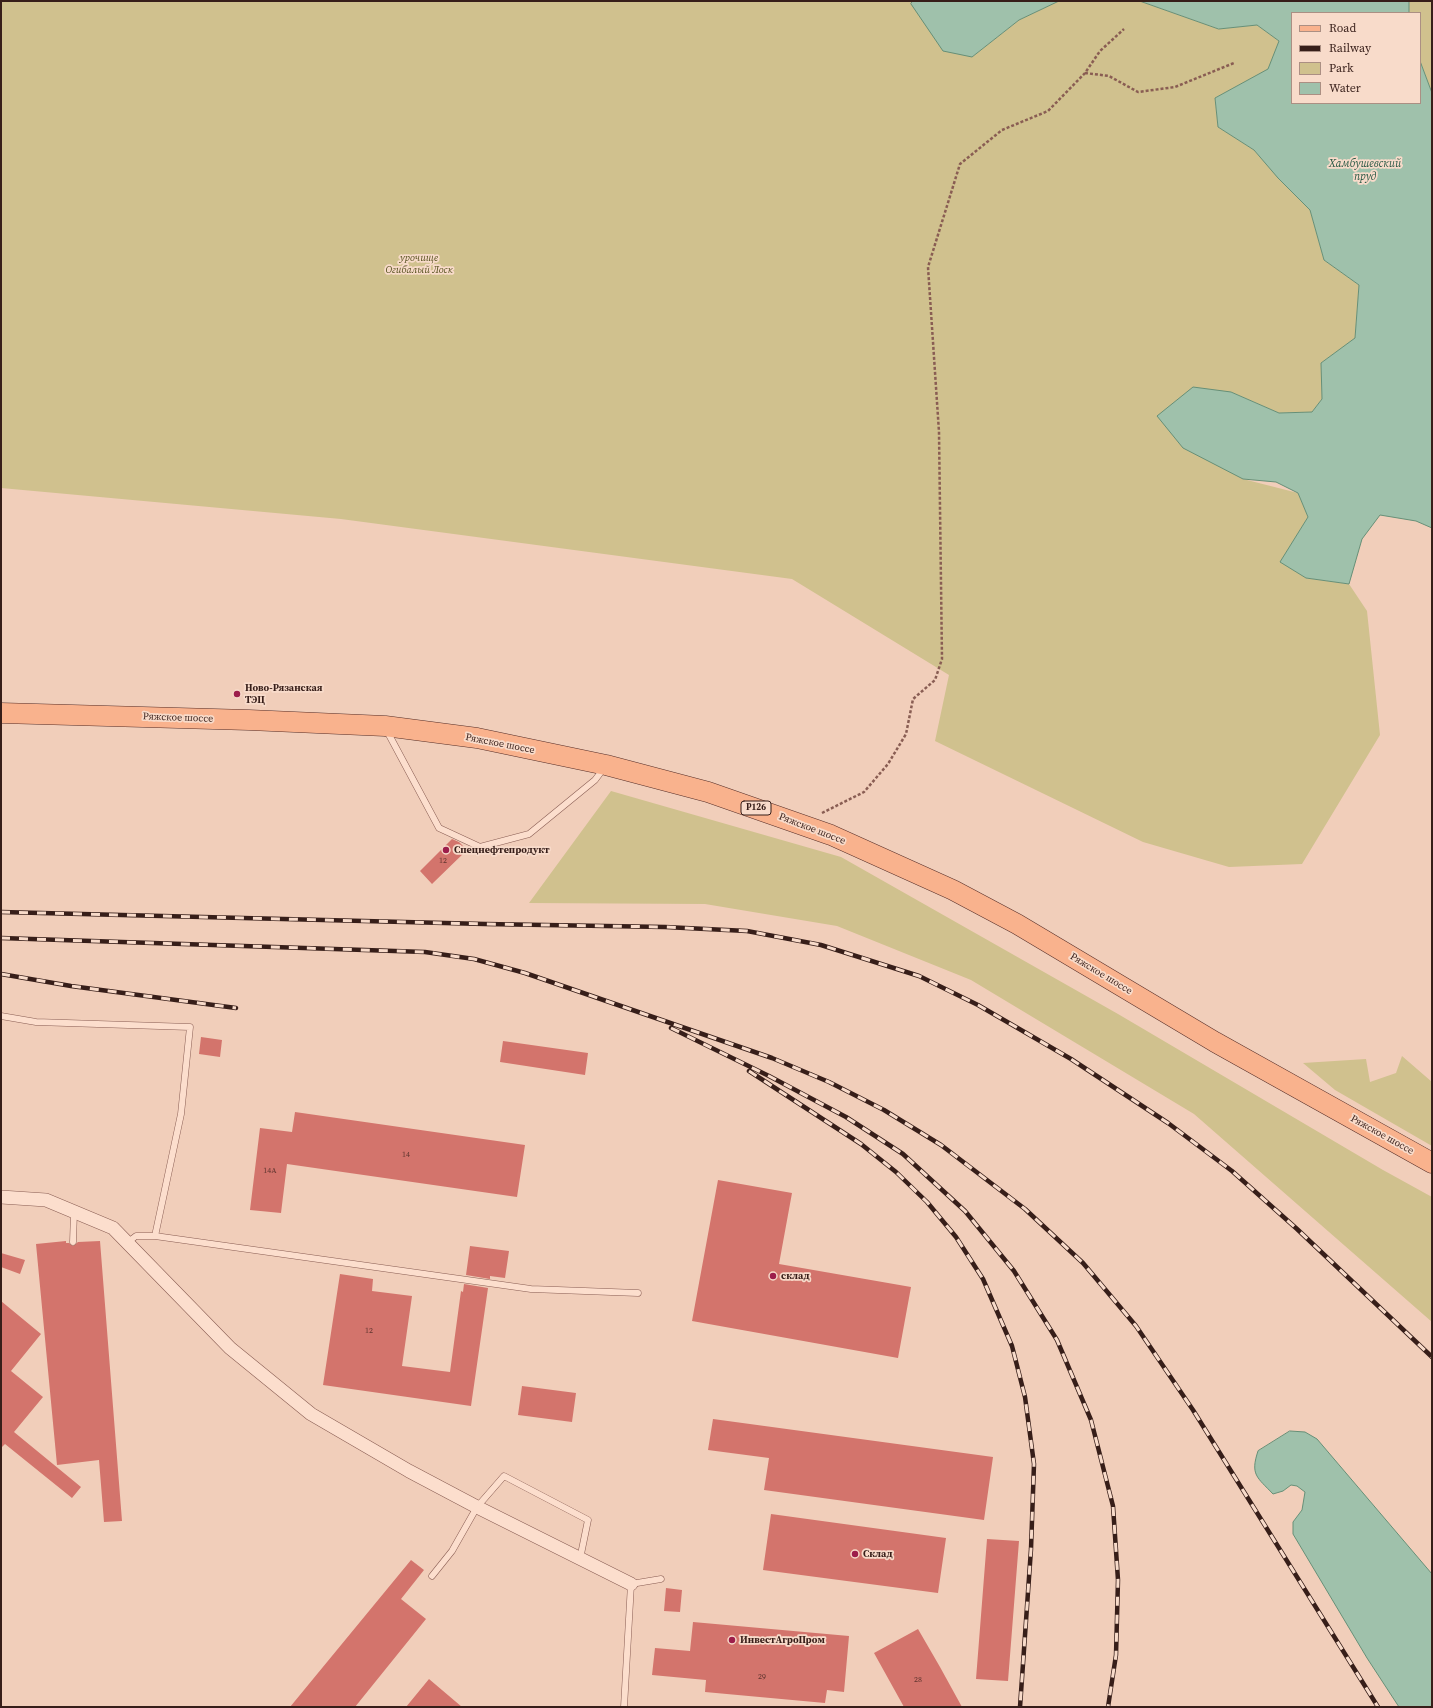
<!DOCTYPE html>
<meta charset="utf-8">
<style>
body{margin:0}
#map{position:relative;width:1433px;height:1708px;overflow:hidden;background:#f1ceba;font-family:"Source Serif 4",serif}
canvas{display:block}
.frame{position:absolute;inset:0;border:2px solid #371e19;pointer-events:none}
.legend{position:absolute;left:1291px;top:12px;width:130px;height:92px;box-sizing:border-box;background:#f8dbca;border:1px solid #ab8f83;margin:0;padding:5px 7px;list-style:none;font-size:12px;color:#371e19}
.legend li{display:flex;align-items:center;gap:8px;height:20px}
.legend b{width:20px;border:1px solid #ab8f83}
</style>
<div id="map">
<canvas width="1433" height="1708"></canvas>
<div class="frame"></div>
<ul class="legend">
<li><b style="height:5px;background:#f9b28d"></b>Road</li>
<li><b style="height:5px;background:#371e19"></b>Railway</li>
<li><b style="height:11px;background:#d0c18e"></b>Park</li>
<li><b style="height:11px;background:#9fc1ab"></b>Water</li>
</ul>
</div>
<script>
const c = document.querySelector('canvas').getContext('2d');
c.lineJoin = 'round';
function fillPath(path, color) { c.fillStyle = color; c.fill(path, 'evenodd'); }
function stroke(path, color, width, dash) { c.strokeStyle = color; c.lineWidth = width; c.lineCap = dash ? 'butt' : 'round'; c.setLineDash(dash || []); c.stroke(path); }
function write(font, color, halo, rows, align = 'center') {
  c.font = font + ' "Source Serif 4",serif'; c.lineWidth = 3.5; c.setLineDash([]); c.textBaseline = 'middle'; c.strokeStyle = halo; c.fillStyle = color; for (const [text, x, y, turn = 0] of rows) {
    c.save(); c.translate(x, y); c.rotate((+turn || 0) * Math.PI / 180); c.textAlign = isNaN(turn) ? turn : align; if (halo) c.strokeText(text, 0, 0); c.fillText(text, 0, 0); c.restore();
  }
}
fillPath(new Path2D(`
 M 1,1 L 913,1 L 912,4 L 972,57 L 1019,20 L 1059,1 L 1140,1 L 1219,29 L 1257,25 L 1279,41 L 1269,69 L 1215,98 L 1218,127 L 1254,150 L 1310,210 L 1324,260 L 1359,285 L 1355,339 L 1321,363 L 1322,399 L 1312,412 L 1279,413 L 1231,392 L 1243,479 L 1298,493 L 1308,517 L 1281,562 L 1306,578 L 1349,584 L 1367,611 L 1380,735 L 1302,864 L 1229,867 L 1143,842 L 935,741 L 949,675 L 792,579 L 341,519 L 1,488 Z
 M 1409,1 L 1432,1 L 1432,93 L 1420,61 L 1420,13 L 1409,13 Z
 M 611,791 L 841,857 L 1118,1014 L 1383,1170 L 1432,1197 L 1432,1322 L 1194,1114 L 971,980 L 837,926 L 705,904 L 529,903 Z
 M 1402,1056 L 1432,1082 L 1432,1146 L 1335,1090 L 1303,1063 L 1366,1059 L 1370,1082 L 1396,1073 Z`), '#d0c18e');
const water = new Path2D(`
 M 913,1 L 1059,1 L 1019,20 L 972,57 L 943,51 L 911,4 Z
 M 1140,1 L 1409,1 L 1409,13 L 1292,13 L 1292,103 L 1420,103 L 1420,61 L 1432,93 L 1432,528 L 1416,521 L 1380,515 L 1362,539 L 1349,584 L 1306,578 L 1280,562 L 1308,517 L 1298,493 L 1276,482 L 1243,479 L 1183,448 L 1157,416 L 1193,387 L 1231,392 L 1279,413 L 1312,412 L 1322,399 L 1321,363 L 1355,338 L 1359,285 L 1324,260 L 1310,210 L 1278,178 L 1254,150 L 1218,127 L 1215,98 L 1268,69 L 1279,41 L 1257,25 L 1219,29 Z
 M 1290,1431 L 1305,1432 L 1317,1439 L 1432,1574 L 1432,1707 L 1399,1707 L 1367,1658 L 1293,1534 L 1293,1522 L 1302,1510 L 1305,1492 L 1297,1486 L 1291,1485 L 1283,1491 L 1273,1494 C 1257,1477 1250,1475 1258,1451 Z`);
fillPath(water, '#9fc1ab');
stroke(water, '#668f77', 1);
fillPath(new Path2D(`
 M 452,839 L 459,842 L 467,850 L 432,884 L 420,871 Z
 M 201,1037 L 222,1040 L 220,1057 L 199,1054 Z
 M 503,1041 L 588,1053 L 585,1075 L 500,1062 Z
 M 295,1112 L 525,1145 L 517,1197 L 287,1164 L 281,1213 L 250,1210 L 260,1128 L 292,1132 Z
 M 718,1180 L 792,1193 L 779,1264 L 911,1287 L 898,1358 L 692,1321 Z
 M 66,1241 L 66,1243 L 69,1243 L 73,1246 L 78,1242 L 100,1241 L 122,1521 L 104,1522 L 99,1460 L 57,1465 L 36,1244 Z
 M 470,1246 L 509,1251 L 505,1278 L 490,1276 L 490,1279 L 466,1275 Z
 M 1,1253 L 25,1260 L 20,1274 L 1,1267 Z
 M 340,1274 L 373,1279 L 372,1291 L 412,1296 L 402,1366 L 450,1372 L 461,1291 L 463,1292 L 464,1284 L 488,1288 L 471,1406 L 323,1385 Z
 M 1,1301 L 41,1334 L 11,1371 L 43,1397 L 14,1432 L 81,1487 L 72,1498 L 5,1444 L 1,1448 Z
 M 522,1386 L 576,1393 L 572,1422 L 518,1415 Z
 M 713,1419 L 993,1457 L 984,1520 L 764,1490 L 769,1458 L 708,1450 Z
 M 771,1514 L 946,1538 L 938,1593 L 763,1570 Z
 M 987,1539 L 1019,1541 L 1008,1681 L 976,1679 Z
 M 411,1560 L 424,1570 L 401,1599 L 426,1619 L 355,1707 L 290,1707 Z
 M 666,1588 L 682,1590 L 680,1612 L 664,1611 Z
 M 693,1622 L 849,1636 L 844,1692 L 827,1690 L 825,1703 L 705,1692 L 706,1680 L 652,1675 L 655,1648 L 690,1651 Z
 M 918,1629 L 940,1667 L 962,1707 L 904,1707 L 874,1653 Z
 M 429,1679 L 462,1707 L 406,1707 Z`), '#d3746c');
const lane = new Path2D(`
 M 387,731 L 439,828 L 480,847 L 529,834 L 595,780 L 604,768
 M 1,1016 L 36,1022 L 190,1027 L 181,1114 L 155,1236
 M 73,1242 L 74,1212
 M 127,1243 L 136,1236 L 155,1236 L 531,1289 L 638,1293
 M 432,1576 L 452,1551 L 477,1507 L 504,1476 L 588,1520 L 580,1559
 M 624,1707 L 631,1584 L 661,1579`);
const street = new Path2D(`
 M 1,1197 L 46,1200 L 113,1228 L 230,1348 L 311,1414 L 409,1471 L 477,1507 L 631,1584`);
const primary = new Path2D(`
 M 1,713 L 249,720 L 385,726 L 477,738 L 606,765 L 708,792 L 831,835 L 953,890 L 1017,924 L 1215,1042 L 1432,1163`);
stroke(lane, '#895d53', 7);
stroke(street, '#895d53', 14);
stroke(primary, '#562e28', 21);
stroke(new Path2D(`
 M 1085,73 L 1109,76 L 1138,92 L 1175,87 L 1234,63
 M 822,813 L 864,792 L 888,764 L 906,734 L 913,699 L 935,680 L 942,659 L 939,432 L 928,267 L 960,164 L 1002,130 L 1048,111 L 1085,73 L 1100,51 L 1124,29`), '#895d53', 2.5, [3, 2]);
stroke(lane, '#fcdecd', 6);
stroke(street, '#fcdecd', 13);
stroke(primary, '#f9b28d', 20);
const rail = new Path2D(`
 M 1,912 L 485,924 L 665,927 L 747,931 L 821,945 L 919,976 L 978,1005 L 1071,1059 L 1168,1123 L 1232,1171 L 1297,1229 L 1432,1357
 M 1,938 L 425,952 L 474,959 L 525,973 L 772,1058 L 829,1082 L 884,1110 L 941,1145 L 1025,1209 L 1083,1263 L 1136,1326 L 1193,1410 L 1378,1707
 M 1,974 L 71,986 L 236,1008
 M 671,1028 L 769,1076 L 846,1117 L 903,1154 L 965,1211 L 1014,1271 L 1057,1340 L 1091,1420 L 1113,1506 L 1118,1580 L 1116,1655 L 1108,1707
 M 749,1071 L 861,1144 L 896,1172 L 927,1202 L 956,1237 L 983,1279 L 1012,1346 L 1025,1397 L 1034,1464 L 1031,1549 L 1020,1707`);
stroke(rail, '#371e19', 4.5);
stroke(rail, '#f8dbca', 3, [9]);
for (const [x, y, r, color] of [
 [237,694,4,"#9d1e4b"],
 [446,850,4,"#9d1e4b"],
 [773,1276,4,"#9d1e4b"],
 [855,1554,4,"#9d1e4b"],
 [732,1640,4,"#9d1e4b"]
]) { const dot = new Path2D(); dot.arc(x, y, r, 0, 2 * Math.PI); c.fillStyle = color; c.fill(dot); stroke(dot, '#f8dbca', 1.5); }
write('8px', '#5e342e', null, [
 ["12",443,861],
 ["14",406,1155],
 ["14А",270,1171],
 ["12",369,1331],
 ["29",762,1677],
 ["28",918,1680]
]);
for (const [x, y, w] of [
 [756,808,30]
]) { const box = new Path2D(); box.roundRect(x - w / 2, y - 7, w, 14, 3); c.fillStyle = '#f8dbca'; c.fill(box); stroke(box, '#371e19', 1); }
write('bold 9px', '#371e19', null, [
 ["Р126",756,808]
]);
write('italic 10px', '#55501e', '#f8dbca', [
 ["урочище",419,258],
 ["Огибалый Лоск",419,270]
]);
write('bold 10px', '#371e19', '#f8dbca', [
 ["Ново-Рязанская",245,688],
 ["ТЭЦ",245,700],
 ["Спецнефтепродукт",454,850],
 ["склад",781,1276],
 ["Склад",863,1554],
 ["ИнвестАгроПром",740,1640]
], 'left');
write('10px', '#371e19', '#f8dbca', [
 ["Ряжское шоссе",178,718,2],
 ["Ряжское шоссе",500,744,11],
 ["Ряжское шоссе",812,829,21],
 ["Ряжское шоссе",1101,974,31],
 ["Ряжское шоссе",1382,1135,29]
]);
write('italic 11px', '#275844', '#f8dbca', [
 ["Хамбушевский",1365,164],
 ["пруд",1365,177]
]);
</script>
